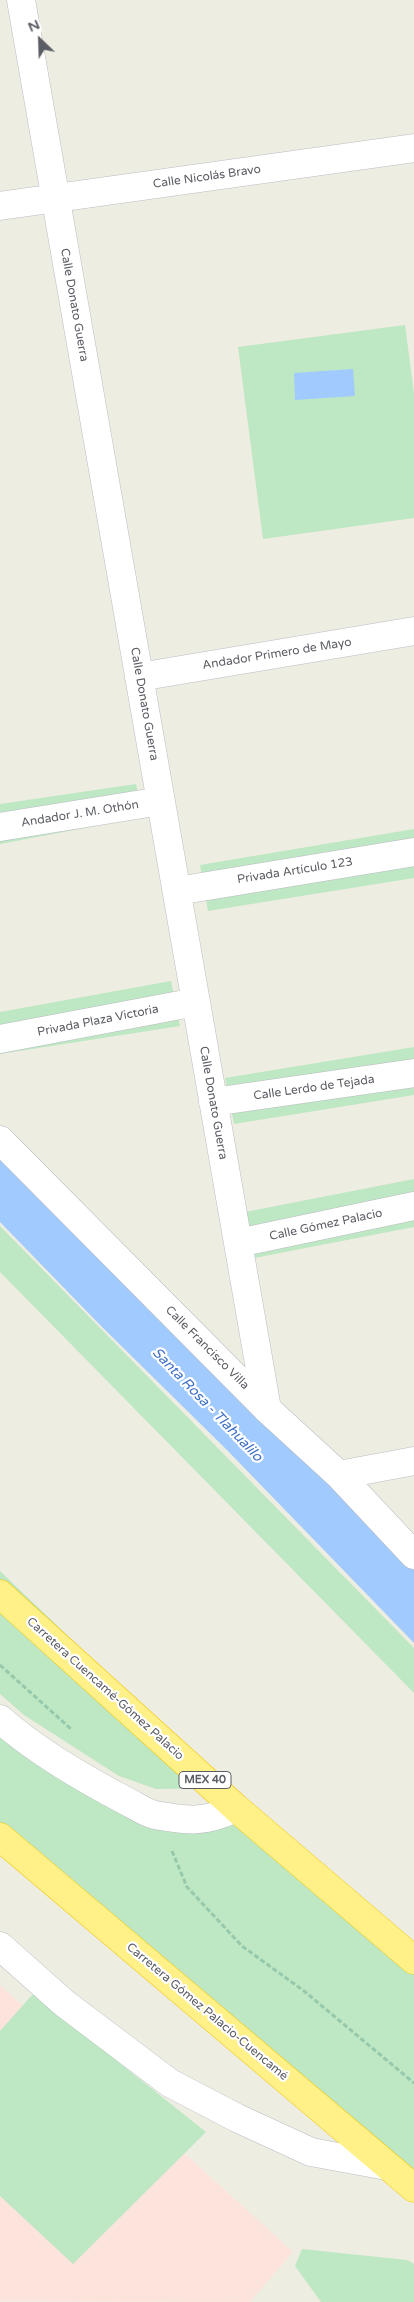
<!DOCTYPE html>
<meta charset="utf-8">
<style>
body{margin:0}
#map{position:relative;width:414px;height:2302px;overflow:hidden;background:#eeede2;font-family:"Varela Round",sans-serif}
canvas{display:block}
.north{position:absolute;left:15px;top:15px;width:50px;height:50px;-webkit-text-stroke:4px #fff;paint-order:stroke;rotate:336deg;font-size:14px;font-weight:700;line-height:20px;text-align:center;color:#5b5d64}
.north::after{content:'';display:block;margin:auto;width:18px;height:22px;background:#5b5d64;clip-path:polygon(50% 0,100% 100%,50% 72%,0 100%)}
</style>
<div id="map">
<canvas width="414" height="2302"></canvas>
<div class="north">N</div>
</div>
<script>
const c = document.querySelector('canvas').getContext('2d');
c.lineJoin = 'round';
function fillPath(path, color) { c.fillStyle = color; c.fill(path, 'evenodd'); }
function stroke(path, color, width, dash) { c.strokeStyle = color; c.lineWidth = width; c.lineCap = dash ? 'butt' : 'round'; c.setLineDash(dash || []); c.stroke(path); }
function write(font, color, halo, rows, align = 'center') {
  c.font = font + ' "Varela Round",sans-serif'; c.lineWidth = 4.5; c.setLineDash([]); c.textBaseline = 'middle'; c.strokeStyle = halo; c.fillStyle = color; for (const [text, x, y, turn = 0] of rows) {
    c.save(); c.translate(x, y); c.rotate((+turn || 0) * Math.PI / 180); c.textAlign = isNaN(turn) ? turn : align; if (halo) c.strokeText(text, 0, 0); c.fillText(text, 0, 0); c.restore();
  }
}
fillPath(new Path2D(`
 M 0,1985 L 293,2252 L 250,2302 L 0,2301 Z`), '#fce4dd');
fillPath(new Path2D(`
 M 405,325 L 414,393 L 414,518 L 263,539 L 238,347 Z
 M 136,784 L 143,817 L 0,844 L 0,804 Z
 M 414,829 L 414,878 L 208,911 L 200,865 Z
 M 171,981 L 180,1026 L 0,1054 L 0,1012 Z
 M 414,1047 L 414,1095 L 234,1124 L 225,1078 Z
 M 414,1179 L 414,1227 L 249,1259 L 240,1213 Z
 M 0,1226 L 414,1648 L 414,1693 L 0,1272 Z
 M 0,1571 L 227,1788 L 156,1789 L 119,1776 L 24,1715 L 0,1694 Z
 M 0,1726 L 143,1817 L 257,1815 L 414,1953 L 414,2181 L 0,1828 Z
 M 33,1994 L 206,2132 L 73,2264 L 0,2196 L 0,2031 Z
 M 302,2249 L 407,2260 L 414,2264 L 414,2302 L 321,2302 L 295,2266 Z`), '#bee7c3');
fillPath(new Path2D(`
 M 353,369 L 355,396 L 295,400 L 294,373 Z
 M 0,1150 L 253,1404 L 414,1570 L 414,1643 L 225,1448 L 100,1325 L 0,1222 Z`), '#a1caff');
const minor = new Path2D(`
 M 21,0 L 267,1409
 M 0,206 L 414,148
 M 139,677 L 414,631
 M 0,827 L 161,801
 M 177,891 L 414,852
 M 0,1039 L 196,1002
 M 213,1102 L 414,1073
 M 0,1140 L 267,1409 L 339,1475 L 414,1555
 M 238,1243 L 414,1206
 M 339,1475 L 414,1461
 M 0,1719 C 37,1752 84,1779 128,1802 C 136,1806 146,1813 155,1815 C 188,1821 205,1823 236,1808
 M 0,1946 L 64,2003 L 170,2083 L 237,2118 L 311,2152 L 387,2166`);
const highway = new Path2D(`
 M 0,1594 L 236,1808 L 414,1960
 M 0,1837 L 414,2188`);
stroke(minor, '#babcc2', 29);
stroke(highway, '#f0c500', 29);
stroke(new Path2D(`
 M 0,1665 L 71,1729
 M 172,1851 L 187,1887 L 242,1946 L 304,1991 L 414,2083`), '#96c8ab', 3, [5, 2.5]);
stroke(minor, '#fff', 28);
stroke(highway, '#fff088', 28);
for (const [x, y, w] of [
 [205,1780,52]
]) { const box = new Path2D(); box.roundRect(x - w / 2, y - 8.5, w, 17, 4); c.fillStyle = '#fff'; c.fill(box); stroke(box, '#5b5d64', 1); }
write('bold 11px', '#5b5d64', null, [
 ["MEX 40",205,1780]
]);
write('12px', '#5b5d64', '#fff', [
 ["Calle Nicolás Bravo",207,177,-8],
 ["Calle Donato Guerra",74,305,80],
 ["Andador Primero de Mayo",277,654,-9],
 ["Calle Donato Guerra",144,704,80],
 ["Andador J. M. Othón",80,814,-9],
 ["Privada Artículo 123",295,871,-9],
 ["Privada Plaza Victoria",98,1021,-11],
 ["Calle Lerdo de Tejada",314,1088,-8],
 ["Calle Donato Guerra",213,1103,80],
 ["Calle Gómez Palacio",326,1225,-12],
 ["Calle Francisco Villa",207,1348,45],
 ["Carretera Cuencamé-Gómez Palacio",105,1689,42],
 ["Carretera Gómez Palacio-Cuencamé",207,2012,40]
]);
write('italic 14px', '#3f70c7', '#fff', [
 ["Santa Rosa - Tlahualilo",207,1405,46]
]);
</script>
